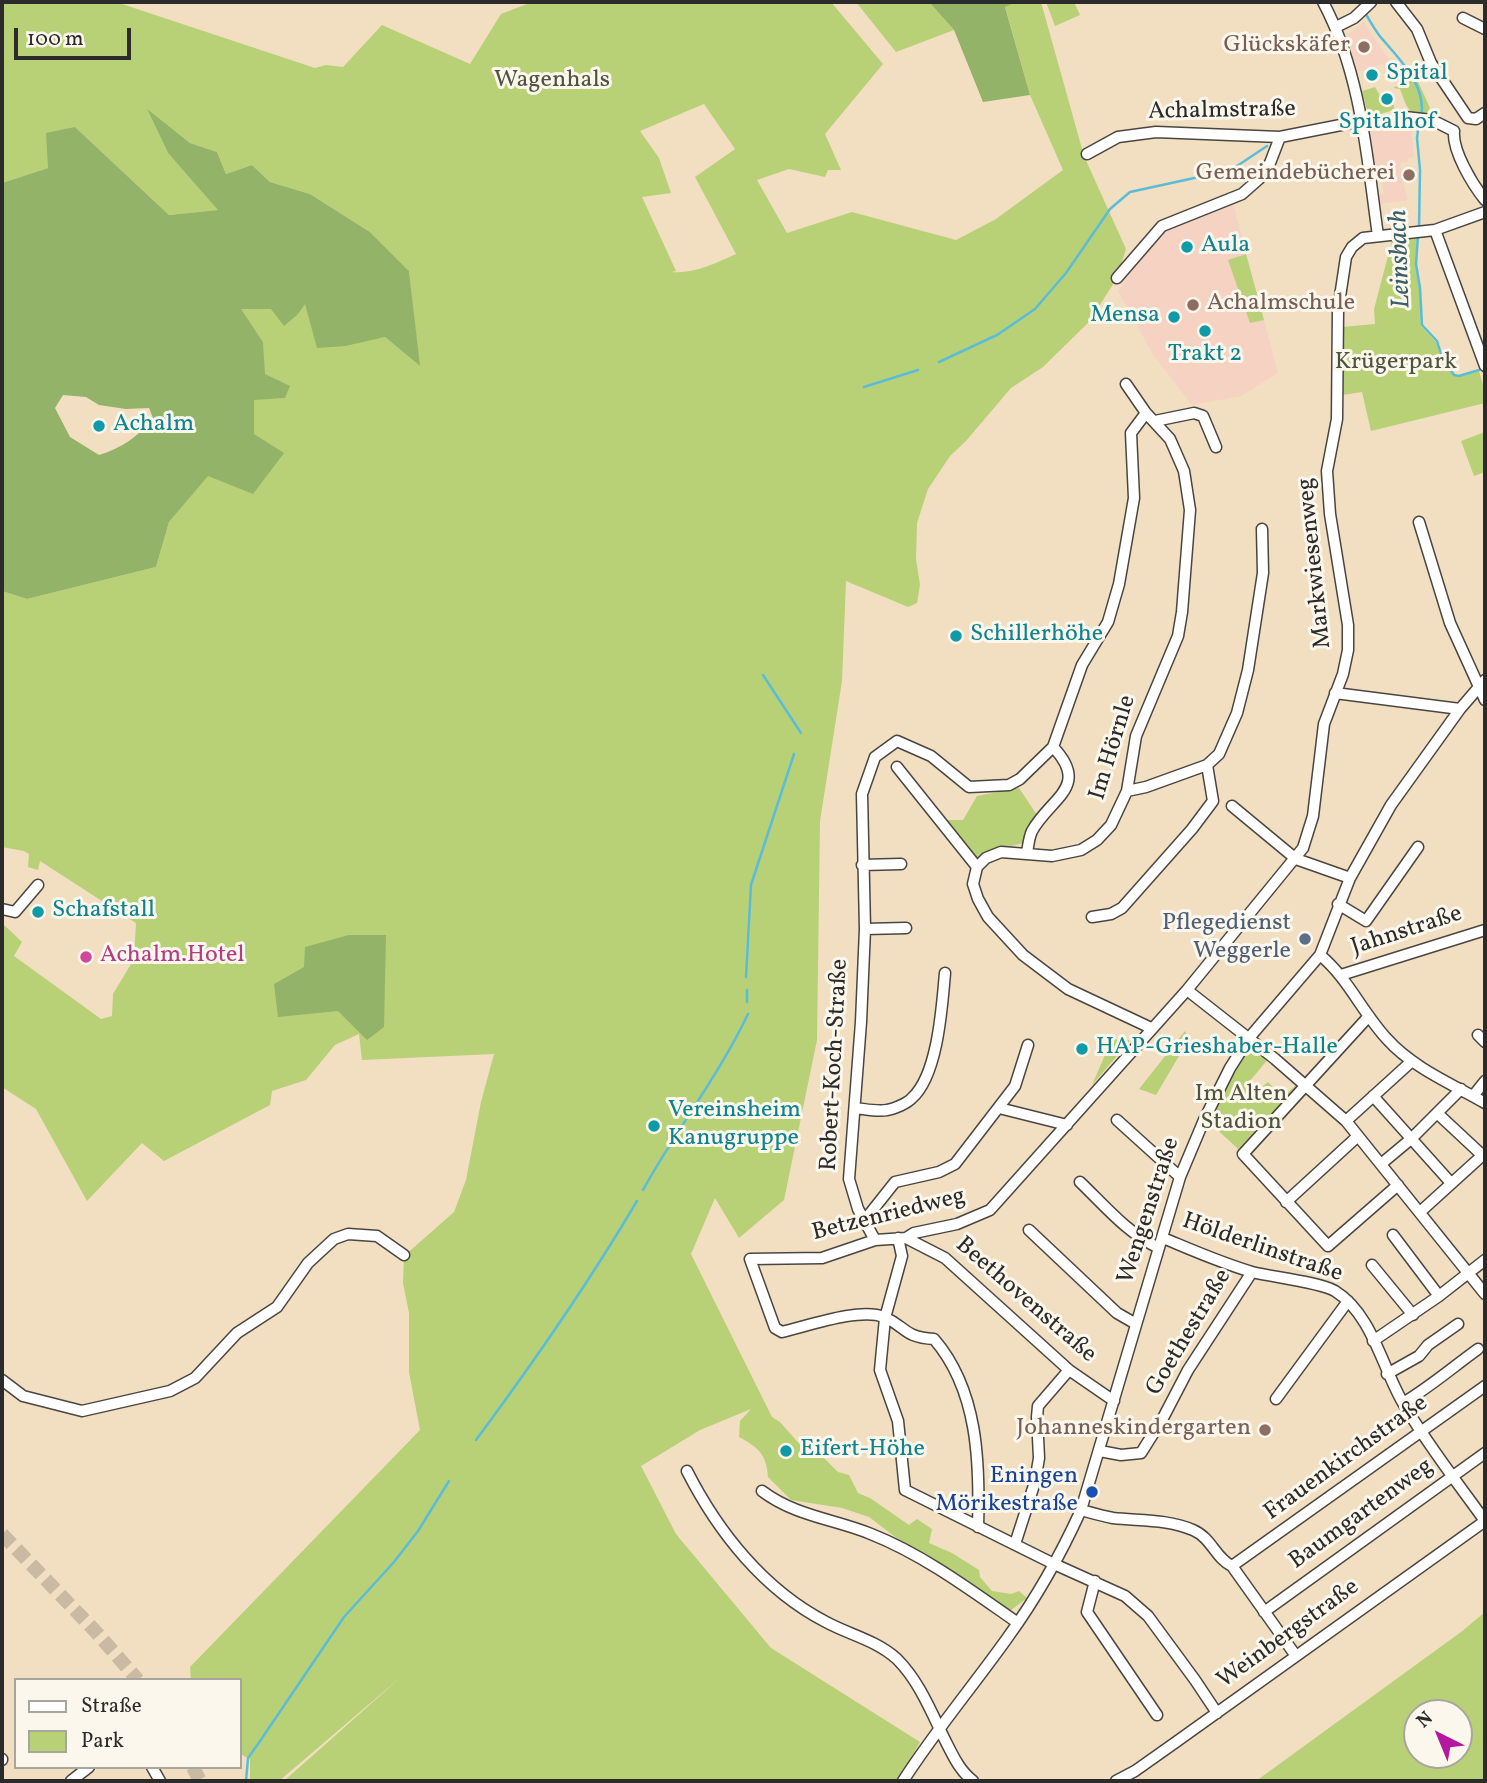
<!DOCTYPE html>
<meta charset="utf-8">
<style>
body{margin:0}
#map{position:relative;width:1487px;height:1783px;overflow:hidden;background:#f2dec1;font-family:Vollkorn,serif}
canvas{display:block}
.frame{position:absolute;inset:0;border:4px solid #2b2b2b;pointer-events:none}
.legend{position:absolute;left:14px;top:1678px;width:228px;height:91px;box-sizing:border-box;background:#fbf7ec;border:2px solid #a8a59f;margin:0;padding:9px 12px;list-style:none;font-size:21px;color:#2b2b2b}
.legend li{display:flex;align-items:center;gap:14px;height:35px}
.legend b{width:35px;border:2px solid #a8a59f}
.north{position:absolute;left:1403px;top:1699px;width:70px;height:70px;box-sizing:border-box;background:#fbf7ec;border:2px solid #a8a59f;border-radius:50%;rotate:317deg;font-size:19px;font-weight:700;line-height:28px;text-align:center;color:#2b2b2b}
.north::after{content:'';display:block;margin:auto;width:24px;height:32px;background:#b5179e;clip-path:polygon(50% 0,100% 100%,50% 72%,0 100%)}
.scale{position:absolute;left:14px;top:28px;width:117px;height:32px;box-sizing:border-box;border:4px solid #2b2b2b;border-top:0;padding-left:9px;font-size:21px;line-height:24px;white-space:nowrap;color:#2b2b2b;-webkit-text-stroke:5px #fbf7ec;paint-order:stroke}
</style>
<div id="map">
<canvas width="1487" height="1783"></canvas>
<div class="frame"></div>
<ul class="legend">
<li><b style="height:9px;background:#fff"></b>Straße</li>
<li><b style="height:19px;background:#b8d177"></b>Park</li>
</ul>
<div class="north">N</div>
<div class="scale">100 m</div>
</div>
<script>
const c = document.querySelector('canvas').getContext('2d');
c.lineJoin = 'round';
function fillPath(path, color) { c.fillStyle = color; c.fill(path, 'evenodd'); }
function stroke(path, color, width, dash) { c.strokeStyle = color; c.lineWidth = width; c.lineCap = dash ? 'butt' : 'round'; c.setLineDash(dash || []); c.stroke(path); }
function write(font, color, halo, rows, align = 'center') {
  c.font = font + ' Vollkorn,serif'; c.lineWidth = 6; c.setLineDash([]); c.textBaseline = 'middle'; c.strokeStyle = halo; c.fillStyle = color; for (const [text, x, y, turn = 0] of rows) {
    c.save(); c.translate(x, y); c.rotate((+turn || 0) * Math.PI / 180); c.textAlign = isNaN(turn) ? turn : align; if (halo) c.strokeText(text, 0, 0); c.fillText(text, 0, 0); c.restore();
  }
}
fillPath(new Path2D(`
 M 1364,22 L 1385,54 L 1393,62 L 1400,82 L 1388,82 L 1383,64 L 1357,72 L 1347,35 Z
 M 1408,126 L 1411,128 L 1414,157 L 1408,158 L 1408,162 L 1400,163 L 1407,200 L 1380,204 L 1379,195 L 1384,194 L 1381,174 L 1376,174 L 1370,131 L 1382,130 L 1383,132 Z
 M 1233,204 L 1278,373 L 1241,396 L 1192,405 L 1154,356 L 1118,291 L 1132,270 L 1168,231 Z`), '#f5d2c2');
fillPath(new Path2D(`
 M 2,2 L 116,2 L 315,68 L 326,65 L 343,67 L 382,25 L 470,64 L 501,14 L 532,2 L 831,2 L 883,64 L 825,134 L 841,170 L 828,170 L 825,177 L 789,169 L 757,180 L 787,233 L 852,212 L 956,240 L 996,219 L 1063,170 L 1030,95 L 1005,6 L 1016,2 L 1041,2 L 1084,156 L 1126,249 L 1117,278 L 1089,322 L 1043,367 L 1011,388 L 966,441 L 950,456 L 928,489 L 917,523 L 916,559 L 920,585 L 917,603 L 908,607 L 846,581 L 842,681 L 820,821 L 817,1040 L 784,1200 L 739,1238 L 715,1198 L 691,1254 L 772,1417 L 780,1422 L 802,1447 L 825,1459 L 838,1472 L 849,1475 L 858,1493 L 870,1498 L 909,1525 L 917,1519 L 932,1529 L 929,1543 L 952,1553 L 979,1570 L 980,1577 L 992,1591 L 1011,1594 L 1019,1591 L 1027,1598 L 1010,1611 L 995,1605 L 927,1561 L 869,1517 L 842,1508 L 791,1500 L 768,1477 C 767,1455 758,1447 739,1437 L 740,1421 L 751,1409 L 700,1430 L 641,1466 L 676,1534 L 771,1648 L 920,1742 L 898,1781 L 284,1781 L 401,1677 L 279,1781 L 250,1781 L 250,1759 L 240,1754 L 240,1680 L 191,1680 L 190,1667 L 420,1430 L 409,1372 L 409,1313 L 403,1283 L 404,1256 L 454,1212 L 466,1180 L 481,1102 L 494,1054 L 362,1060 L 359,1034 L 335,1045 L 306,1080 L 272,1091 L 270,1105 L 164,1161 L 142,1143 L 87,1201 L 36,1109 L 2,1087 L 2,923 L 22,942 L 14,956 L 101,1019 L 112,1016 L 113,994 L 134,959 L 136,923 L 40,861 L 38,870 L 28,867 L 29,854 L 24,851 L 2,847 L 2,591 L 27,599 L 156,567 L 169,522 L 208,475 L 254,434 L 254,399 L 285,398 L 264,374 L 263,342 L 240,309 L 271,309 L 305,303 L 371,339 L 385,337 L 419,365 L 409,271 L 370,232 L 310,194 L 270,182 L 252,165 L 226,174 L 217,152 L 190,143 L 148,111 L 168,153 L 219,210 L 169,215 L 75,127 L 48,168 L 2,183 ZM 704,104 L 735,149 L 695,177 L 736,254 C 716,263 694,274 672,272 L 676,271 L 642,197 L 671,193 L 659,158 L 640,131 Z
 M 856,2 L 929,2 L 954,30 L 896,52 Z
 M 1046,2 L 1074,2 L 1080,15 L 1055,26 Z
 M 1416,77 L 1430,108 L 1425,115 L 1411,112 L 1406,105 L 1400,89 L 1393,88 Z
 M 1375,87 L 1380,96 L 1385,96 L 1387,104 L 1394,105 L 1394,110 L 1373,116 L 1368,114 L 1362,91 Z
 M 1417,238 L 1415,264 L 1420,288 L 1421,326 L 1436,342 L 1440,354 L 1453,375 L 1458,377 L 1479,371 L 1485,392 L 1485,403 L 1371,431 L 1362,392 L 1342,395 L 1342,327 L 1375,324 L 1374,309 L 1392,241 Z
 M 1246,254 L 1264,320 L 1250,323 L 1228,260 Z
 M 1485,432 L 1485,472 L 1474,476 L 1461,441 Z
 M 1019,788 L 1037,815 L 1023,843 L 1001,849 L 976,860 L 944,820 L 963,820 L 977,796 Z
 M 1185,1031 L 1189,1039 L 1156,1095 L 1139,1089 Z
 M 1112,1039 L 1129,1040 L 1129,1042 L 1092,1085 Z
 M 1250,1048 L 1255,1048 L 1269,1058 L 1249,1082 L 1257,1091 L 1268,1082 L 1283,1097 L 1296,1085 L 1296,1087 L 1238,1149 C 1233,1143 1212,1127 1211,1121 C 1209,1110 1239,1061 1246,1050 Z
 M 1485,1612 L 1485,1781 L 1256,1781 L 1461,1632 ZM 1417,1713 L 1459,1713 L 1459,1755 L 1417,1755 Z`), '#b8d177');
fillPath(new Path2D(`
 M 929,2 L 1016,2 L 1005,7 L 1030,95 L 983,102 L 954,30 Z
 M 147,109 L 190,143 L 217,152 L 226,174 L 252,165 L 270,182 L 310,194 L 370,232 L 409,271 L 420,366 L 385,337 L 345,346 L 317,348 L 305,304 L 298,314 L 284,326 L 271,309 L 241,309 L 263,342 L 265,374 L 290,386 L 285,398 L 254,400 L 254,434 L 284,453 L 253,494 L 208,476 L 169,522 L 156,567 L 27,599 L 2,591 L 2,183 L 48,168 L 46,133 L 75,127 L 169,215 L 218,210 L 168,153 ZM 63,395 L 86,397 L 99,405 L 126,409 L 149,408 L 153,418 C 139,436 122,448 99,455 L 70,437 L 55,408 Z
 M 349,935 L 386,935 L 384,1027 L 367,1040 L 338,1011 L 278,1017 L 274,984 L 304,967 L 305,947 Z`), '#92b368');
stroke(new Path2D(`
 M 1365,13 C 1371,22 1376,33 1384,41 C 1402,62 1427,87 1421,117
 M 1419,228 L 1420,170 L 1417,138 L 1419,123
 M 1418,235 L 1416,264 L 1420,288 L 1422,325 L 1437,341 L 1441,354 L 1454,375 L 1459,376 L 1479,370
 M 939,362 L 997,335 L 1035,309 L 1066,273 L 1110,209 L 1130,192 L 1231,170 L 1267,146
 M 864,387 L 918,370
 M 763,675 L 801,733
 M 746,977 L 751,885 L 794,754
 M 747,990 L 747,1002
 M 643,1190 C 676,1130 718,1077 748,1014
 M 476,1440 C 534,1362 588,1284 637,1201
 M 246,1781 L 248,1758 L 258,1744 L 344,1617 L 394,1562 L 418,1531 L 449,1481`), '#5abdd8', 2.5);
stroke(new Path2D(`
 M 2,1534 L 96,1632 L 138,1680
 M 193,1767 L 200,1781`), '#cabaa3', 14, [14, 7]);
const street = new Path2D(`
 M 1323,2 C 1361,73 1367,157 1378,236
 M 1396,2 L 1417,29 L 1431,63 L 1468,118
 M 1463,18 L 1485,29
 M 1336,27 L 1354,18 L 1371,2
 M 1405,117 L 1432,120 L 1454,131
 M 1468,118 L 1476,119 L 1485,113
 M 1454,131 C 1452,151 1473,185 1485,200
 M 1087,154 L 1118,137 L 1156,132 L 1280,137 L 1361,121
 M 1435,230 L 1485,366
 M 1117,278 L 1162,226 L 1242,194 L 1259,179 L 1270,163 L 1280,137
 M 1126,384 L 1146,413 L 1170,439 L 1184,471 L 1190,510 L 1182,612 L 1178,636 L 1136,736 L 1127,791 L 1111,825 L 1097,840 L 1081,850 L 1052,856 L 1001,852 L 986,858 L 977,867 L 973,884 L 978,899 L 988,917 L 1023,955 L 1068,989 L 1151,1028
 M 1155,421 L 1194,413 L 1203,416 L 1216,447
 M 1419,522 L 1450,623 L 1485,700
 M 1335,693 L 1460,709
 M 897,767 L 977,867
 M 1127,791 L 1146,787 L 1207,765 L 1219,754 L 1237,713 L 1248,670 L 1263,573 L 1262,529
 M 1232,806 L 1296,859 L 1350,878
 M 1027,853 C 1028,847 1029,837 1032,831 C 1050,798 1091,787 1053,747
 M 862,865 L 901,864
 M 1338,904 L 1366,921 L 1418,847
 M 2,909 L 15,912 L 38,885
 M 1092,917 L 1111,914 L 1122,908 L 1192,829 L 1213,801 L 1207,765
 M 865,929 L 906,928
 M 1320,955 C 1348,978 1362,1012 1387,1039 C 1413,1068 1452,1084 1485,1103
 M 1341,975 L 1485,930
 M 1187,990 L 1275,1059 L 1346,1121 L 1485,1294
 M 1369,1016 L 1243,1154 L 1328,1246 L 1398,1185
 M 1478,1035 L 1485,1042
 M 1373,1096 L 1451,1183
 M 1473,1096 L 1485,1081
 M 855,1108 C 865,1109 878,1112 887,1110 C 894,1109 908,1103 912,1098 C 938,1075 942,1006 945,973
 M 999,1108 L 1067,1125
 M 1437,1113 L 1482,1155
 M 1117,1120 L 1180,1177
 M 1346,1121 L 1412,1061
 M 1381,1164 L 1411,1139 L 1461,1089
 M 1080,1182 C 1104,1205 1128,1234 1159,1248
 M 1286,1202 L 1358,1136
 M 1420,1212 L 1485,1153
 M 864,1221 L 895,1182 L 939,1172 L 955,1164 L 1015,1086 L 1028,1045
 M 1029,1230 L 1117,1313 L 1136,1324
 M 1393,1235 L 1439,1296
 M 898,1238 L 902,1256 L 885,1318 L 880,1370 L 898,1421 L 905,1490 L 1054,1564 L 1125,1596 L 1148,1616 L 1195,1680 L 1217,1713
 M 906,1238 L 945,1258 L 1069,1370 L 1114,1401
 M 1163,1238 C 1192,1250 1221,1263 1252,1272 C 1272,1277 1319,1282 1335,1291 C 1372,1314 1382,1367 1403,1403 C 1427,1444 1457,1482 1485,1521
 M 875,1240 L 858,1209 L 849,1179 L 861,1022 L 865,929 L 862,794 L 875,757 L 897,741 L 931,756 L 969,787 L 1009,785 L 1020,779 L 1053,747 L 1082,665 L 1108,622 L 1119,584 L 1134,498 L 1131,433 L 1146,413
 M 1372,1265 L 1413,1315
 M 1373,1341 L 1439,1296 L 1485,1260
 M 1387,1374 L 1419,1356 L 1428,1345 L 1458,1324
 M 2,1380 L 23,1396 L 82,1411 L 170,1391 L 195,1378 L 237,1333 L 277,1307 L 308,1263 L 334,1239 L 348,1234 L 377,1236 L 404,1255
 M 1276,1399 L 1348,1301
 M 1403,1403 C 1430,1387 1453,1367 1478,1349
 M 1100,1451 L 1121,1455 L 1141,1453 L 1163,1418 L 1188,1370 L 1252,1272
 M 687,1471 C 718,1532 764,1590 826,1622 C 850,1635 876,1640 897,1659 C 920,1682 932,1714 946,1742 C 953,1756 960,1771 973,1781
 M 762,1491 C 795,1516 834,1519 871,1534 C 924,1555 972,1591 1018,1623
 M 1081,1510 C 1092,1513 1102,1516 1113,1518 C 1140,1521 1167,1519 1193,1530 C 1212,1538 1215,1558 1232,1566 L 1296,1656
 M 978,1527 C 980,1462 978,1390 934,1339 C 903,1337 907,1327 884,1317 C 860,1307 808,1326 782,1332 L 775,1328 L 750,1259 L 822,1258 L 875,1240 L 906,1238 L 914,1233 L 957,1224 L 990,1210 L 1187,990 L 1303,848 L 1313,816 L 1324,724 L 1343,674 L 1348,650 L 1348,625 L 1330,514 L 1327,471 L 1337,419 L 1338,310 L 1346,257 L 1352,247 L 1363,238 L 1435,230 L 1485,212
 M 1015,1544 L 1035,1482 L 1039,1458 L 1037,1417 L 1038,1406 L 1069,1370
 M 1232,1566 L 1485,1386
 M 1095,1581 L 1087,1612 L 1157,1715
 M 1264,1612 L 1485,1453
 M 2,1760 L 2,1759
 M 152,1767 L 160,1781
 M 71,1781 L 89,1767
 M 903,1781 C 935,1731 974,1685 1008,1637 C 1037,1597 1061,1554 1081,1510 L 1180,1177 L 1204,1120 L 1230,1068 L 1249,1038 L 1320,955 L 1350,878 L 1391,805 L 1460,709 L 1485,680
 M 1116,1781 L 1135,1771 L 1176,1742 L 1485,1521`);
stroke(street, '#494642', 13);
stroke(street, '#fff', 10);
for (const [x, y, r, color] of [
 [1364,47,7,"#8d6e63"],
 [1372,75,7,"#0f9aa8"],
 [1387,99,7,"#0f9aa8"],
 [1409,175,7,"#8d6e63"],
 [1187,247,7,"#0f9aa8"],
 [1193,305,7,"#8d6e63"],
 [1174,317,7,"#0f9aa8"],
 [1205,331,7,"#0f9aa8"],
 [99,426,7,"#0f9aa8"],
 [956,636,7,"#0f9aa8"],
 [38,912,7,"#0f9aa8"],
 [1305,939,7,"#5c6f8a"],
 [86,957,7,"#d1479c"],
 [1082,1049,7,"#0f9aa8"],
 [654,1126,7,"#0f9aa8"],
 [1265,1430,7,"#8d6e63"],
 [786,1451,7,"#0f9aa8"],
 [1092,1492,7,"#1a4fb4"]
]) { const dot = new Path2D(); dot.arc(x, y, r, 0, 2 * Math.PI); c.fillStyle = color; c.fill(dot); stroke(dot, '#fbf7ec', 2.5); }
write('24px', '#785e54', '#fbf7ec', [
 ["Glückskäfer",1350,47],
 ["Gemeindebücherei",1395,175],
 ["Achalmschule",1207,305,"left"],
 ["Johanneskindergarten",1251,1430]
], 'right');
write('24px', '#0d838f', '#fbf7ec', [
 ["Spital",1386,75],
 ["Spitalhof",1387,124,"center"],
 ["Aula",1201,247],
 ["Mensa",1160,317,"right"],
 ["Trakt 2",1205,356,"center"],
 ["Achalm",113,426],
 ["Schillerhöhe",970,636],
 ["Schafstall",52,912],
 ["HAP-Grieshaber-Halle",1096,1049],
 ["Vereinsheim",668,1112],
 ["Kanugruppe",668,1140],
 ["Eifert-Höhe",800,1451]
], 'left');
write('24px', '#4e543e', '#fbf7ec', [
 ["Wagenhals",552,82],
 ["Krügerpark",1396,364],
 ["Im Alten",1241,1096],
 ["Stadion",1241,1124]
]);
write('24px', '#2b2b2b', '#fbf7ec', [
 ["Achalmstraße",1222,112,-1],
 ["Markwiesenweg",1316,563,-96],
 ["Im Hörnle",1114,748,-73],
 ["Jahnstraße",1407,932,-18],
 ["Robert-Koch-Straße",836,1065,-87],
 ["Wengenstraße",1150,1211,-72],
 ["Betzenriedweg",889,1216,-14],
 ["Hölderlinstraße",1262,1249,19],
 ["Beethovenstraße",1025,1301,41],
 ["Goethestraße",1190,1333,-59],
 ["Frauenkirchstraße",1347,1459,-36],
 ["Baumgartenweg",1362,1515,-36],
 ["Weinbergstraße",1289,1635,-36]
]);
write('24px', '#4e5e75', '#fbf7ec', [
 ["Pflegedienst",1291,925],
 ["Weggerle",1291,953]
], 'right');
write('24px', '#b23c85', '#fbf7ec', [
 ["Achalm.Hotel",100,957]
], 'left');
write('24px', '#164399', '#fbf7ec', [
 ["Eningen",1078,1478],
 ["Mörikestraße",1078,1506]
], 'right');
write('italic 26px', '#3b5e68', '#fbf7ec', [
 ["Leinsbach",1402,259,-92]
]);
</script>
